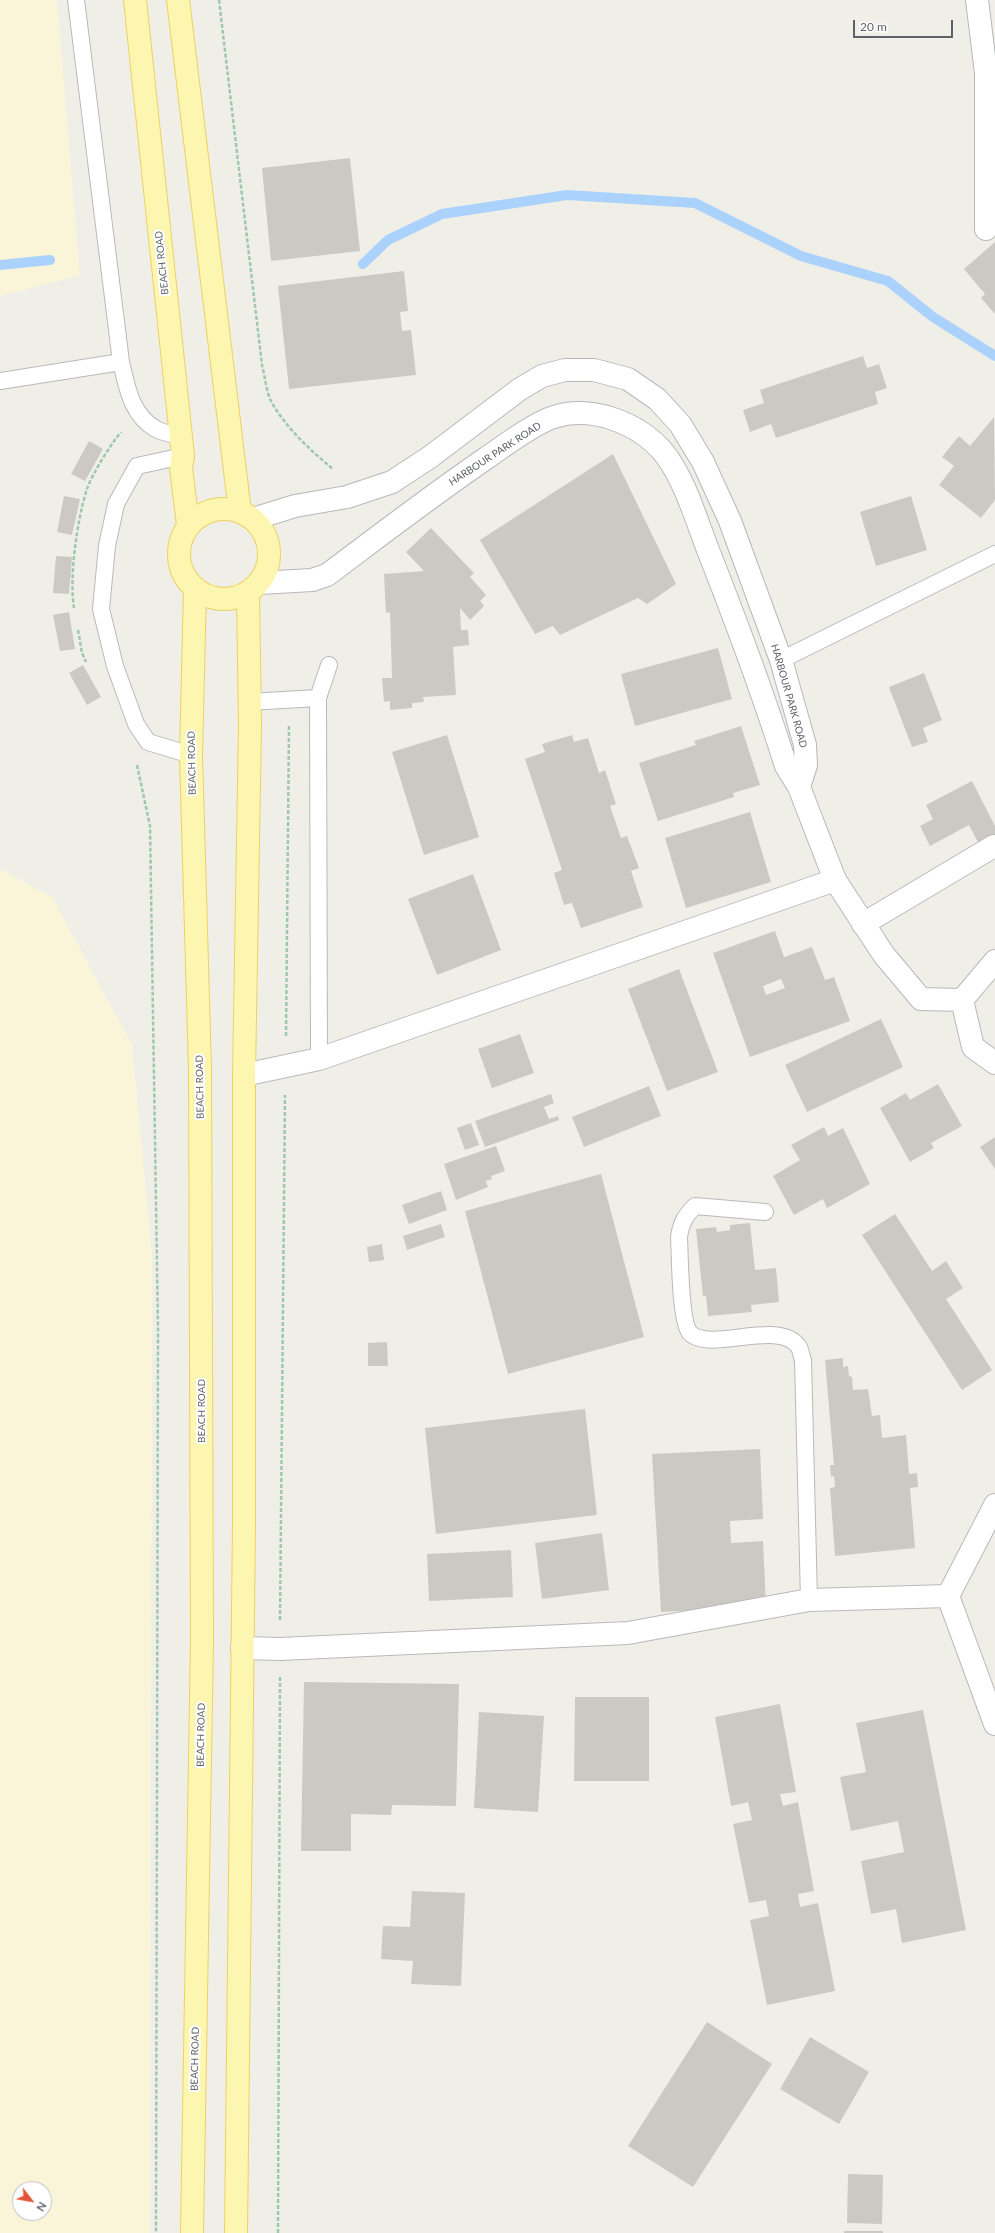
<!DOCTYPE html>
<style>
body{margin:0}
#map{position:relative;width:995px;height:2233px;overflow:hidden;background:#f0efe7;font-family:Lato,sans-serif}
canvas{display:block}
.north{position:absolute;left:12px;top:2181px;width:40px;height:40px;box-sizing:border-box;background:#fff;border:1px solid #bfc0c2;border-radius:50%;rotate:121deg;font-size:11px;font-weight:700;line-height:16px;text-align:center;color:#5e6167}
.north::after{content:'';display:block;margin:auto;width:14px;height:18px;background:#e45439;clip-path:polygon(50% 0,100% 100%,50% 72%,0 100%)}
.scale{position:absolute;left:853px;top:20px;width:100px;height:18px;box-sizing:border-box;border:2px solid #5e6167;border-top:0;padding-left:5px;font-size:12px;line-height:14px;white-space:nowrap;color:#5e6167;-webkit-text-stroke:3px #fff;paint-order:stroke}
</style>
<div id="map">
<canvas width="995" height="2233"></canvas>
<div class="north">N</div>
<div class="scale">20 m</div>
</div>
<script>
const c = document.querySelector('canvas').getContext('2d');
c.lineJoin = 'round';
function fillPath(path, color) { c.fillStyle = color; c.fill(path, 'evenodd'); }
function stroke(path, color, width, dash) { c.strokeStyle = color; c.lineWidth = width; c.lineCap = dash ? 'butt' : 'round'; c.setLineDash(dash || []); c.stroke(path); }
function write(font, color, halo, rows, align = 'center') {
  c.font = font + ' Lato,sans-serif'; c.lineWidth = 4; c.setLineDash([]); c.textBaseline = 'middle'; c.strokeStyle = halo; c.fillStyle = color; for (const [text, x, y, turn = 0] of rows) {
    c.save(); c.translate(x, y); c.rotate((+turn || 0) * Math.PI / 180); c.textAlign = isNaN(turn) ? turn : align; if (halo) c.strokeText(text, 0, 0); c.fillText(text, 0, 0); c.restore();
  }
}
fillPath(new Path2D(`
 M 0,0 L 57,0 L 80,275 L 0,296 Z
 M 0,869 L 52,897 L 132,1045 L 152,1254 L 150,2233 L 0,2233 ZM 20,2189 L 44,2189 L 44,2213 L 20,2213 Z`), '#faf5d9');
stroke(new Path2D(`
 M 363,264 L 388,240 L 442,214 L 567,195 L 695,203 L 801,256 L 888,281 L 933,317 L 995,356
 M 0,265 L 50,260`), '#abd2fc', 10);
fillPath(new Path2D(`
 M 350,158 L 360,251 L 271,261 L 262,168 Z
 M 995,242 L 995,314 L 981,298 L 985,294 L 964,269 Z
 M 404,271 L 408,311 L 400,312 L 402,331 L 411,330 L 416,375 L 289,389 L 278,286 Z
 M 863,356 L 867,368 L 879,364 L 887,388 L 875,392 L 878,404 L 776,438 L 771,424 L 750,432 L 743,410 L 764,403 L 760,390 Z
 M 994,417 L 995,500 L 981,518 L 939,485 L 954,466 L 942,457 L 959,436 L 970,446 Z
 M 89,441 L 103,449 L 85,481 L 71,474 Z
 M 613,454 L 676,584 L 647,604 L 638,598 L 560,635 L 553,626 L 535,634 L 480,540 Z
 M 64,496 L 80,499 L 72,535 L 57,532 Z
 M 911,496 L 927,550 L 876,566 L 860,512 Z
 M 431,528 L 474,573 L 470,577 L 486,595 L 480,601 L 484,606 L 470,620 L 460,608 L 461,630 L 468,630 L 469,645 L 453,647 L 456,695 L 423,697 L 424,702 L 412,703 L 412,708 L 390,710 L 390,701 L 384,702 L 382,678 L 392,678 L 390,612 L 386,613 L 384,574 L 424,571 L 406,552 Z
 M 56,556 L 72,557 L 69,594 L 53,593 Z
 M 69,612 L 75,649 L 60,651 L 53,615 Z
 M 718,648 L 732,699 L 635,726 L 621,674 Z
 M 83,665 L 101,697 L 87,705 L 69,673 Z
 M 924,673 L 942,720 L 923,728 L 928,742 L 912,747 L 889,687 Z
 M 741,726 L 760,785 L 733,793 L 734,797 L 658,821 L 639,763 L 696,745 L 694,741 Z
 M 447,735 L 479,837 L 424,855 L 392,752 Z
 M 572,735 L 574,742 L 588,738 L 599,773 L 605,770 L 616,804 L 610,806 L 621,838 L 627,836 L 639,868 L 631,871 L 643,907 L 581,928 L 572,903 L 564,905 L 554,873 L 562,870 L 525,759 L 545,752 L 542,744 Z
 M 972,781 L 995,826 L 995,838 L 980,846 L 969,825 L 930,846 L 920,826 L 933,819 L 926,805 Z
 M 750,812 L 771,882 L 686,908 L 665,838 Z
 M 473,874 L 501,950 L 437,975 L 408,899 Z
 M 775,931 L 784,957 L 812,947 L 825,980 L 834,977 L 850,1021 L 750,1057 L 713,953 ZM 781,979 L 785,988 L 766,995 L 763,986 Z
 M 679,969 L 718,1072 L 667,1091 L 628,989 Z
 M 881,1019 L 903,1067 L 807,1112 L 785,1065 Z
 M 520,1034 L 534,1073 L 492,1088 L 478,1049 Z
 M 938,1084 L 962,1126 L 931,1143 L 934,1148 L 910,1162 L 880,1108 L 906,1093 L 910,1100 Z
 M 649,1086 L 661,1116 L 584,1147 L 572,1117 Z
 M 551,1094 L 554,1103 L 544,1107 L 549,1119 L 558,1116 L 559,1120 L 485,1147 L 475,1121 Z
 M 471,1123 L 479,1145 L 465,1150 L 457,1128 Z
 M 824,1127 L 828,1136 L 843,1128 L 870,1184 L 827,1208 L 823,1199 L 794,1215 L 773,1176 L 800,1160 L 791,1145 Z
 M 995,1137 L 995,1169 L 980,1147 Z
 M 496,1146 L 505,1171 L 491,1176 L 492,1179 L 486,1181 L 488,1187 L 456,1200 L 444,1164 Z
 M 601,1174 L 644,1337 L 508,1374 L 465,1211 Z
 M 441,1191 L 447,1210 L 409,1224 L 402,1205 Z
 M 895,1214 L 932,1271 L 946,1261 L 963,1288 L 946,1299 L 992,1370 L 962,1390 L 862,1235 Z
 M 750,1223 L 755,1270 L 776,1268 L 779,1302 L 751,1305 L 752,1312 L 708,1316 L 706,1296 L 703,1296 L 696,1229 L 716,1227 L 717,1232 L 730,1230 L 730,1225 Z
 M 441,1224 L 445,1237 L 407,1250 L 403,1236 Z
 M 382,1244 L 384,1260 L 369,1262 L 367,1247 Z
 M 387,1342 L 388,1366 L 368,1366 L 368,1343 Z
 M 843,1358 L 843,1367 L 848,1366 L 849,1376 L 852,1377 L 853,1390 L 868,1389 L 872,1416 L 880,1415 L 882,1438 L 906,1435 L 909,1474 L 917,1473 L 918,1487 L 910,1488 L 915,1548 L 835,1556 L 830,1488 L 835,1487 L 834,1476 L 831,1477 L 830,1465 L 834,1465 L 825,1360 Z
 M 585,1409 L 597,1515 L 436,1534 L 425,1428 Z
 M 760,1449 L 763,1519 L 730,1521 L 731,1543 L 763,1541 L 766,1606 L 661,1612 L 652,1454 Z
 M 602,1533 L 609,1590 L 542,1599 L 535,1543 Z
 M 511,1550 L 513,1597 L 429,1601 L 427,1554 Z
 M 304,1682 L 459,1684 L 456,1806 L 392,1805 L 391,1815 L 351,1814 L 351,1851 L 301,1851 Z
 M 575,1697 L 649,1697 L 649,1781 L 574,1781 Z
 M 780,1704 L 796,1792 L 780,1794 L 783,1806 L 798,1802 L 814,1891 L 798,1894 L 800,1907 L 818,1903 L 835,1991 L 767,2005 L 750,1920 L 769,1916 L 766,1900 L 749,1903 L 733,1824 L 752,1820 L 748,1802 L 731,1806 L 715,1717 Z
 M 923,1710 L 966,1930 L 902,1943 L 896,1909 L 871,1914 L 861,1861 L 904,1852 L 898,1821 L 851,1831 L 840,1777 L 866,1772 L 856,1723 Z
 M 479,1712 L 544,1716 L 538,1812 L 474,1808 Z
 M 412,1891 L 465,1893 L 461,1986 L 411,1984 L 413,1961 L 381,1959 L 383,1926 L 410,1927 Z
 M 707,2022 L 772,2064 L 693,2187 L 628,2146 Z
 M 810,2037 L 869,2072 L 839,2124 L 780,2089 Z
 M 848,2174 L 883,2175 L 882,2224 L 847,2223 Z
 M 844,2231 L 883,2231 L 883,2233 L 844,2233 Z`), '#ccc9c4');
const lane = new Path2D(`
 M 76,0 L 121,362 C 127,387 131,415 156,429 C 163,433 173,434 180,436
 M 0,381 L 121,362
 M 183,456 L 137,466 L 116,504 L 107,546 L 101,609 L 115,666 L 136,724 L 148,742 L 191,755
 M 781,660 L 995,554
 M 318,698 L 329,665
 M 249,702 L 318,698 L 319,1059
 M 765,1212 L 695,1206 C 685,1216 681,1223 679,1237 C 680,1255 680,1322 690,1333 C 709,1353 779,1319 798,1346 C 801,1349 801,1356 803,1360 L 809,1600`);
const street = new Path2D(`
 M 977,0 L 986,73 L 995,72
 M 986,229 L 986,73
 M 863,924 L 994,846
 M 962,1000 L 995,961
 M 244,1075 L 319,1059 L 835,880
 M 995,1505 L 948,1596 L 995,1724
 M 242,1648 L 280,1649 L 628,1633 L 809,1600 L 948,1596`);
const secondary = new Path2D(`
 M 253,519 L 295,506 L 347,497 L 392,482 L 430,457 L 520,389 L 542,376 L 565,370 L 594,370 L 628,379 L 657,399 L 680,424 L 703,462 L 730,521 L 781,660 L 805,745 L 806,765 L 799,787
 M 259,583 L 312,580 L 327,575 C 379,536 431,496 485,459 C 501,448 536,422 554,417 C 592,405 639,423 664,453 C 685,480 696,519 708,550 C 736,621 763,693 786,766 L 799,787 L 835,880 L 884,955 L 921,999 L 962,1000 L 973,1047 L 995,1063`);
const primary = new Path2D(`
 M 135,0 L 183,456 L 181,468 L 188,525
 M 178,0 L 240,512
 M179 554a45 45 0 1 1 90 0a45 45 0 1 1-90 0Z
 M 192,2233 L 202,1640 L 200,1070 L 191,755 L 195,590
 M 236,2233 L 244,1523 L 244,1075 L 250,725 L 248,593`);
stroke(lane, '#b7b9bd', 18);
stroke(street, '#b7b9bd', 24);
stroke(secondary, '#b5b8be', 24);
stroke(primary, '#edd163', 24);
stroke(new Path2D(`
 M 219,0 L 262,365 C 265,376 266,391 271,401 C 285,427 311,451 333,469
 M 74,608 C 69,577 77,520 87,489 C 92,474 111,444 121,432
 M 78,630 L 82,653 L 86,662
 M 137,765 L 150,826 L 158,1329 L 156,2233
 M 286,1036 L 289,725
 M 280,1620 L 285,1095
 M 278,2233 L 280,1677`), '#9ec7ae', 2.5, [4, 2]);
stroke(lane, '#fff', 16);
stroke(street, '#fff', 22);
stroke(secondary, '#fff', 22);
stroke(primary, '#fcf6b0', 22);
write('10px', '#5e6167', '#fff', [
 ["BEACH ROAD",162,263,-96],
 ["HARBOUR PARK ROAD",495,454,-33],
 ["HARBOUR PARK ROAD",789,696,74],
 ["BEACH ROAD",192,763,-91],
 ["BEACH ROAD",200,1087,-91],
 ["BEACH ROAD",202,1411,-90],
 ["BEACH ROAD",201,1735,-89],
 ["BEACH ROAD",195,2059,-89]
]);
</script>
